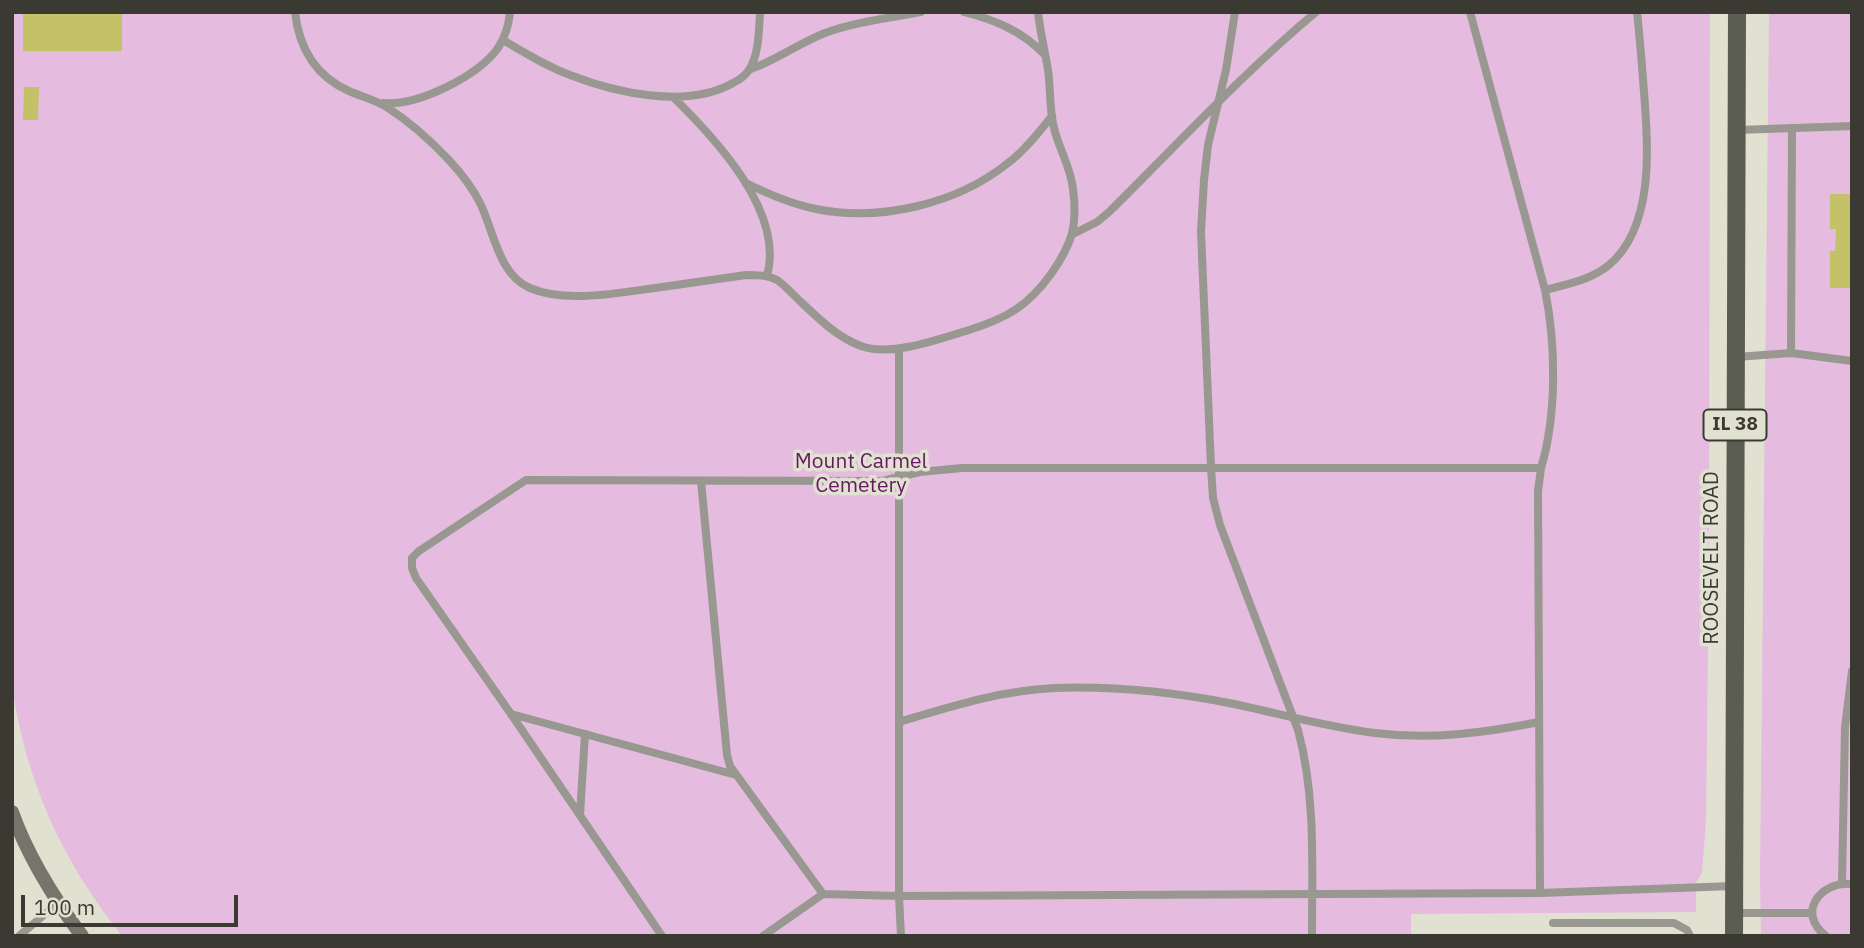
<!DOCTYPE html>
<style>
body{margin:0}
#map{position:relative;width:1864px;height:948px;overflow:hidden;background:#e1e1d1;font-family:"IBM Plex Sans",sans-serif}
canvas{display:block}
.frame{position:absolute;inset:0;border:14px solid #3a3a33;pointer-events:none}
.scale{position:absolute;left:21px;top:895px;width:217px;height:32px;box-sizing:border-box;border:4px solid #3a3a33;border-top:0;padding-left:9px;font-size:21px;line-height:24px;white-space:nowrap;color:#3a3a33;-webkit-text-stroke:5px #e1e1d1;paint-order:stroke}
</style>
<div id="map">
<canvas width="1864" height="948"></canvas>
<div class="frame"></div>
<div class="scale">100 m</div>
</div>
<script>
const c = document.querySelector('canvas').getContext('2d');
c.lineJoin = 'round';
function fillPath(path, color) { c.fillStyle = color; c.fill(path, 'evenodd'); }
function stroke(path, color, width, dash) { c.strokeStyle = color; c.lineWidth = width; c.lineCap = dash ? 'butt' : 'round'; c.setLineDash(dash || []); c.stroke(path); }
function write(font, color, halo, rows, align = 'center') {
  c.font = font + ' "IBM Plex Sans",sans-serif'; c.lineWidth = 7; c.setLineDash([]); c.textBaseline = 'middle'; c.strokeStyle = halo; c.fillStyle = color; for (const [text, x, y, turn = 0] of rows) {
    c.save(); c.translate(x, y); c.rotate((+turn || 0) * Math.PI / 180); c.textAlign = isNaN(turn) ? turn : align; if (halo) c.strokeText(text, 0, 0); c.fillText(text, 0, 0); c.restore();
  }
}
fillPath(new Path2D(`
 M 12,12 L 1710,12 L 1709,561 L 1706,821 L 1702,873 L 1696,883 L 1696,912 L 1411,914 L 1411,936 L 122,936 C 61,859 26,782 12,685 Z
 M 1769,12 L 1852,12 L 1852,936 L 1761,936 L 1760,874 Z`), '#e5bbdf');
fillPath(new Path2D(`
 M 23,12 L 122,12 L 122,51 L 23,51 Z
 M 24,87 L 39,87 L 38,120 L 23,120 Z
 M 1830,194 L 1852,194 L 1852,288 L 1830,288 L 1830,251 L 1835,251 L 1836,229 L 1830,229 Z`), '#c3c268');
stroke(new Path2D(`
 M 295,12 C 299,48 315,76 349,91 C 362,97 376,100 388,108 C 410,122 431,141 449,160 C 461,173 472,187 480,203 C 494,231 498,274 530,288 C 566,304 623,292 662,287 C 690,283 718,279 746,275 C 757,275 768,275 777,280 C 786,286 793,295 801,302 C 819,319 837,337 861,346 C 891,357 939,339 969,330 C 1007,318 1028,306 1051,274 C 1072,244 1078,226 1073,189 C 1071,168 1059,149 1054,128 C 1049,109 1051,89 1048,70 C 1045,51 1040,32 1038,12
 M 964,12 C 995,20 1022,31 1044,54
 M 1235,12 L 1226,70 L 1208,145 L 1204,180 L 1201,232 L 1211,467 L 1213,498 L 1220,525 L 1298,730 C 1316,796 1312,867 1312,936
 M 1470,12 L 1545,290 C 1556,344 1557,415 1541,468
 M 503,40 C 525,53 546,66 570,75 C 616,93 687,109 733,83 C 739,80 745,76 749,70 C 759,55 759,30 760,12
 M 751,69 C 777,60 799,43 825,33 C 855,22 889,18 921,12
 M 673,97 C 715,138 785,212 767,276
 M 384,103 C 418,106 478,76 498,48 C 505,37 509,25 510,12
 M 1737,130 L 1852,126
 M 746,183 C 768,194 791,204 816,209 C 880,222 957,204 1008,163 C 1025,150 1039,132 1052,116
 M 1073,234 L 1097,222 L 1109,212 C 1177,145 1242,74 1316,12
 M 1545,290 C 1567,284 1591,280 1609,265 C 1655,226 1648,146 1644,92 C 1642,66 1640,39 1637,12
 M 899,349 L 899,896 L 901,936
 M 1791,353 L 1792,128
 M 1736,357 L 1791,353 L 1852,361
 M 701,481 L 727,755 L 730,766 L 823,894
 M 511,714 L 736,775
 M 899,722 C 949,707 1002,690 1055,688 C 1112,686 1178,693 1234,704 C 1281,714 1328,727 1375,733 C 1430,740 1484,733 1539,722
 M 580,815 L 585,734
 M 1842,883 L 1845,727 L 1852,671
 M 1540,893 L 1733,886
 M 1735,913 L 1812,913
 M 1553,923 L 1674,923 L 1687,930 L 1690,936
 M 19,936 L 58,903
 M 662,936 L 511,714 L 416,578 L 412,568 L 412,558 L 419,551 L 526,480 L 882,481 L 920,472 L 962,468 L 1541,468 L 1538,491 L 1540,893 L 899,896 L 823,894 L 763,936
 M 1826,936 C 1796,913 1820,881 1852,884`), '#989891', 8);
stroke(new Path2D(`
 M 12,812 C 28,857 53,897 82,936`), '#75756b', 14);
stroke(new Path2D(`
 M 1734,936 L 1737,12`), '#5c5d51', 18);
for (const [x, y, w] of [
 [1735,425,63]
]) { const box = new Path2D(); box.roundRect(x - w / 2, y - 15.5, w, 31, 5); c.fillStyle = '#e1e1d1'; c.fill(box); stroke(box, '#3a3a33', 2); }
write('bold 19px', '#3a3a33', null, [
 ["IL 38",1735,425]
]);
write('21px', '#681863', '#e1e1d1', [
 ["Mount Carmel",861,462],
 ["Cemetery",861,486]
]);
write('21px', '#3a3a33', '#e1e1d1', [
 ["ROOSEVELT ROAD",1712,558,-90]
]);
</script>
